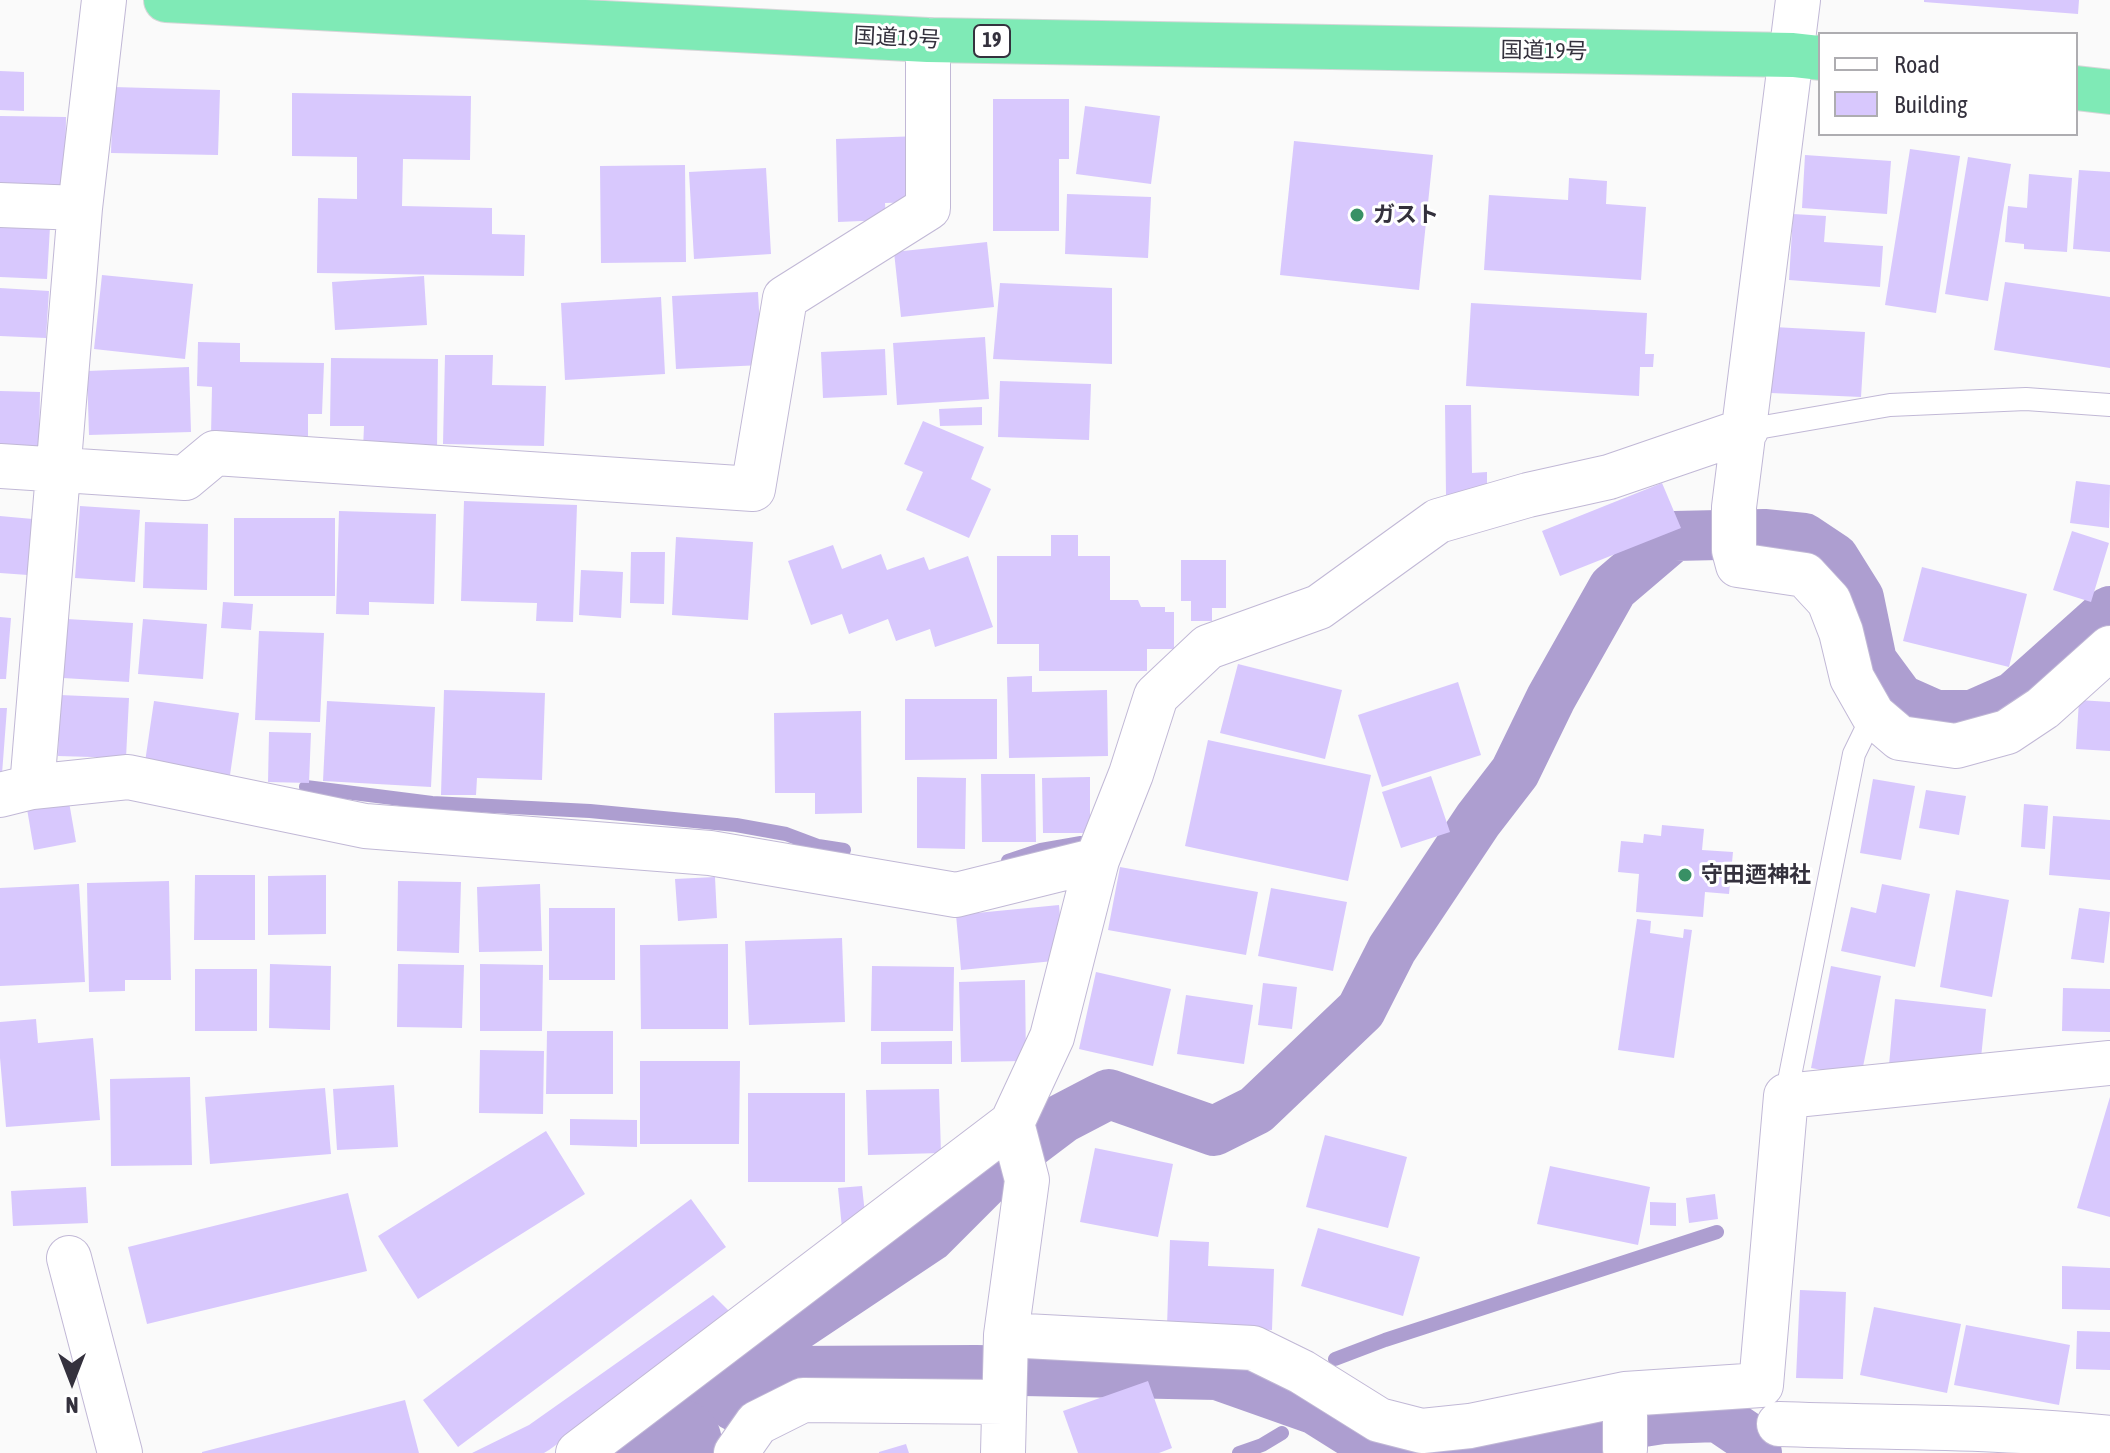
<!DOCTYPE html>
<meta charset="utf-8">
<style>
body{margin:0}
#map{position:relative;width:2110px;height:1453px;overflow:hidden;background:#fafafa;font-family:"Asap Condensed",sans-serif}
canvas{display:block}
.legend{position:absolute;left:1818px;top:32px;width:260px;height:104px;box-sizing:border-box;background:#fff;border:2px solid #aeadb1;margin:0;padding:10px 14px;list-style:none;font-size:24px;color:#34313d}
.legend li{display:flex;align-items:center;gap:16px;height:40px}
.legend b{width:40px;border:2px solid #aeadb1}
.north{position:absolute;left:32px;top:1341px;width:80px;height:80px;-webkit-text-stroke:6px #fff;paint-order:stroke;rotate:180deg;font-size:22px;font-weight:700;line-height:32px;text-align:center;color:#34313d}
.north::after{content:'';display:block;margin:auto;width:28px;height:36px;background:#34313d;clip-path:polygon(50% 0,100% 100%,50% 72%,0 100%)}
</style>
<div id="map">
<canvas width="2110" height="1453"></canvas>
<ul class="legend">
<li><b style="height:10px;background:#fff"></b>Road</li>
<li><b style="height:22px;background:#d8c8fd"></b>Building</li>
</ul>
<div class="north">N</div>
</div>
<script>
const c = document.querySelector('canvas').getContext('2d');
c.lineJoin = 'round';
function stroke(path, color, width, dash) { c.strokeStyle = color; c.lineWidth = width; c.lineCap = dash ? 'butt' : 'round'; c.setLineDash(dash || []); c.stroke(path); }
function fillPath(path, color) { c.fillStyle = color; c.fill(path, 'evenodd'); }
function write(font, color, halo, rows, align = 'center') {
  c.font = font + ' "Asap Condensed","Noto Sans JP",sans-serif'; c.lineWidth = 6; c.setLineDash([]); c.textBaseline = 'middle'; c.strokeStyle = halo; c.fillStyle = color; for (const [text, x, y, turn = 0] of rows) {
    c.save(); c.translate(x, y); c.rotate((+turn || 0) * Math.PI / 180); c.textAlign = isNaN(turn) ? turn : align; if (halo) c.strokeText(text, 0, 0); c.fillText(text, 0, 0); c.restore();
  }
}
stroke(new Path2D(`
 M 306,787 L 432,803 L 590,811 L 736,825 L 786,834 L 818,846 L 844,850
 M 1008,861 L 1041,850 L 1081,843
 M 1335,1359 L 1385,1340 L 1717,1232
 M 1239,1453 L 1262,1445 L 1282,1433`), '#ad9ed0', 14);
stroke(new Path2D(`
 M 734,1406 L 786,1371 L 976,1370 L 1217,1375 L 1316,1410 L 1373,1446 L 1449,1453
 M 618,1453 L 719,1378 L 930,1237 L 1006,1161 L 1063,1118 L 1109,1094 L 1214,1131 L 1256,1110 L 1361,1010 L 1392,949 L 1478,820 L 1515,772 L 1551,698 L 1613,588 L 1674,536 L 1764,534 L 1804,538 L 1834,558 L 1859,598 L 1872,661 L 1900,699 L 1936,715 L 1972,715 L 2015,696 L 2110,611
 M 1462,1453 L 1554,1440 L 1599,1429 L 1662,1419 L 1718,1417 L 1749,1438 L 1757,1453`), '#ad9ed0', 50);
stroke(new Path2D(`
 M 671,1453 L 678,1443`), '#ad9ed0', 88);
fillPath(new Path2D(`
 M 1924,0 L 2079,0 L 2078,14 L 1924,2 Z
 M 0,71 L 24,72 L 24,111 L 0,110 Z
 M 113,87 L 220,90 L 218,155 L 111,153 Z
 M 292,93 L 471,96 L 470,160 L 403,159 L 402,206 L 492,208 L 492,234 L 525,235 L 524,276 L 317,273 L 318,198 L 357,199 L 357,157 L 292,156 Z
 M 993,99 L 1069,99 L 1069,159 L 1059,159 L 1059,231 L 993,231 Z
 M 1085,106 L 1160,116 L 1151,184 L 1076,174 Z
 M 0,116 L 66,117 L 65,189 L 0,188 Z
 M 920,136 L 922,202 L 885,203 L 886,220 L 838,222 L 836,139 Z
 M 1294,141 L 1433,155 L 1419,290 L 1280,275 Z
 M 1910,149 L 1960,156 L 1936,313 L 1885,305 Z
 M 1805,155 L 1891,161 L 1887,214 L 1802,208 Z
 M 1968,157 L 2011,164 L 1988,301 L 1945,294 Z
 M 685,165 L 686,262 L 601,263 L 600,166 Z
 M 766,168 L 771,254 L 694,259 L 689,172 Z
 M 2079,170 L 2110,172 L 2110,252 L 2073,249 Z
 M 2029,174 L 2072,178 L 2067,252 L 2024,249 L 2024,244 L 2005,242 L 2008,206 L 2027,208 Z
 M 1569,178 L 1607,181 L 1606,204 L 1646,207 L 1641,280 L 1484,270 L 1489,195 L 1568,200 Z
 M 1067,194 L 1151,197 L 1148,258 L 1065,254 Z
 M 1793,214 L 1826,216 L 1824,242 L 1883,246 L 1880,287 L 1789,280 Z
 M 0,225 L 50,227 L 47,279 L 0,277 Z
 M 987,242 L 994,307 L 901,317 L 894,252 Z
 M 102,275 L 193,284 L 185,359 L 94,349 Z
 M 424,276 L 427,325 L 335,330 L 332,282 Z
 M 2005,282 L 2110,297 L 2110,368 L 1994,350 Z
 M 1000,283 L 1112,288 L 1112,364 L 993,359 Z
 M 0,288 L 49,291 L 46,338 L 0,336 Z
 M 758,292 L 762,365 L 676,369 L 672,296 Z
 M 661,297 L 665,374 L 565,380 L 561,303 Z
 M 1471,303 L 1647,313 L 1645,354 L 1654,354 L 1653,367 L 1640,367 L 1639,396 L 1466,386 Z
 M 1774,327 L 1865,332 L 1861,397 L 1771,393 Z
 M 985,337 L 989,399 L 897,405 L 893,343 Z
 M 198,342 L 240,343 L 240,362 L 324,363 L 322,414 L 308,414 L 308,439 L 211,436 L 212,387 L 197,386 Z
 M 885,349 L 887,395 L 823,398 L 821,352 Z
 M 445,355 L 493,355 L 492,385 L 546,386 L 544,446 L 443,444 Z
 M 331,358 L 438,359 L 437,450 L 363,449 L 364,426 L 330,426 Z
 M 189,367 L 191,432 L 89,435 L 87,371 Z
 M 1000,381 L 1091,384 L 1089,440 L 998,437 Z
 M 0,391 L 40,392 L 39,451 L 0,450 Z
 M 1445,405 L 1471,405 L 1472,473 L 1487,472 L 1487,494 L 1446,495 Z
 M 982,407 L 982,425 L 940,426 L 939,409 Z
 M 923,421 L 984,447 L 971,479 L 991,489 L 969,538 L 906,510 L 923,472 L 904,464 Z
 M 2076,481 L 2110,485 L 2109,528 L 2070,523 Z
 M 1662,483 L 1681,528 L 1560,576 L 1542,531 Z
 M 464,501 L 577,505 L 573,622 L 536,621 L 537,603 L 461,601 Z
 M 80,506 L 140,510 L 135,582 L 75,578 Z
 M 339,511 L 436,514 L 434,604 L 369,602 L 369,615 L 336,614 Z
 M 0,516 L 33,519 L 28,575 L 0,573 Z
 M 234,518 L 335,518 L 335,596 L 234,596 Z
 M 145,522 L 208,524 L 207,590 L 143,588 Z
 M 2072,531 L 2109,543 L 2091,602 L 2053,590 Z
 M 1051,535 L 1078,535 L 1078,556 L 1110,556 L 1110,600 L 1138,600 L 1141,607 L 1165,607 L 1165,612 L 1174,612 L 1174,649 L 1147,649 L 1147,671 L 1039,671 L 1039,644 L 997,644 L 997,556 L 1051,556 Z
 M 676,537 L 753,542 L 748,620 L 672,615 Z
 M 833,545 L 842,569 L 881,554 L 887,570 L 924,557 L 929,570 L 968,556 L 993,627 L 935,647 L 930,629 L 896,641 L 888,619 L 849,634 L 842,614 L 811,625 L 788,561 Z
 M 631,552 L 665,552 L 664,604 L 630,603 Z
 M 1181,560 L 1226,560 L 1226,608 L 1212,608 L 1212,621 L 1191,621 L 1191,601 L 1181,601 Z
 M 1922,567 L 2027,594 L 2009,667 L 1903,641 Z
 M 581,570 L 623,572 L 621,618 L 579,615 Z
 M 223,602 L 253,604 L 251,630 L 221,628 Z
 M 0,617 L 11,618 L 6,679 L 0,679 Z
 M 67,619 L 133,623 L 129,682 L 63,678 Z
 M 143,619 L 207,624 L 203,679 L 138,674 Z
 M 259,631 L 324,633 L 320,722 L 255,720 Z
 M 1238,664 L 1342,690 L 1325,759 L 1220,733 Z
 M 1032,676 L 1032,692 L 1107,690 L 1108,756 L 1009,758 L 1007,677 Z
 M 1458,682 L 1481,755 L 1382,787 L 1358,715 Z
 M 444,690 L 545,693 L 542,780 L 477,778 L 476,795 L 441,795 Z
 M 60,695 L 129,698 L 126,758 L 58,756 Z
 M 905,699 L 997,699 L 997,759 L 905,760 Z
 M 2079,700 L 2110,702 L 2110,751 L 2076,749 Z
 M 154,701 L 239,713 L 230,775 L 145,762 Z
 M 327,701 L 435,707 L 431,787 L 323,781 Z
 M 0,708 L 7,708 L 2,774 L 0,774 Z
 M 861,711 L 862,813 L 815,814 L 815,793 L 775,793 L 774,713 Z
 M 269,732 L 311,733 L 309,783 L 268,782 Z
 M 1208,740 L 1371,775 L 1348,881 L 1185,846 Z
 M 981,774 L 1035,774 L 1036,842 L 982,842 Z
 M 1431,776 L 1450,832 L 1401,848 L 1382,792 Z
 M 917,777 L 966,778 L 965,849 L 917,848 Z
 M 1090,777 L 1090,833 L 1043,833 L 1042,778 Z
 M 1873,779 L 1915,786 L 1901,860 L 1860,853 Z
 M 1926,790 L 1966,796 L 1959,835 L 1919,828 Z
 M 69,802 L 76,842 L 34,850 L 27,809 Z
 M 2024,804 L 2048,806 L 2045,849 L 2021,847 Z
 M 2053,816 L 2110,820 L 2110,880 L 2049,875 Z
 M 1662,825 L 1704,829 L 1702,850 L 1733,852 L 1729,894 L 1705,892 L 1703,917 L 1636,912 L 1639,874 L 1618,872 L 1621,841 L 1643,843 L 1644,834 L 1661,836 Z
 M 1120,867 L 1258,892 L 1246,955 L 1108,930 Z
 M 195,875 L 255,875 L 255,940 L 194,940 Z
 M 326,875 L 326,934 L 268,935 L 268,876 Z
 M 715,877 L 717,918 L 678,921 L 675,879 Z
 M 169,881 L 171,980 L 125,980 L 125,991 L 89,992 L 87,883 Z
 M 398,881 L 461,882 L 459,953 L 397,951 Z
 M 79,884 L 85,982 L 0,986 L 0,888 Z
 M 540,884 L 542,951 L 479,952 L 477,887 Z
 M 1882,884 L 1930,894 L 1915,967 L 1841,951 L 1851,907 L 1876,913 Z
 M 1271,888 L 1347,902 L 1333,971 L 1258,956 Z
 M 1956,890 L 2009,900 L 1992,997 L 1940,987 Z
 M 1059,905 L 1064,960 L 961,970 L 956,915 Z
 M 549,908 L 615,908 L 615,980 L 549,980 Z
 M 2079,908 L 2110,912 L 2104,963 L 2071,959 Z
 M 1637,919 L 1651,921 L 1650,933 L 1683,938 L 1684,929 L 1692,930 L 1674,1058 L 1618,1050 Z
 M 842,938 L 845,1022 L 749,1025 L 745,941 Z
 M 728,944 L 728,1029 L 641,1029 L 640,945 Z
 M 270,964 L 331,966 L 330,1030 L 269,1028 Z
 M 398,964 L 464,965 L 462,1028 L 397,1027 Z
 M 480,964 L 543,965 L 542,1031 L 480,1031 Z
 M 872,966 L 954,967 L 953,1031 L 871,1031 Z
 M 1831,966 L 1881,976 L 1861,1077 L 1811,1068 Z
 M 195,969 L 257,969 L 257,1031 L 195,1031 Z
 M 1096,972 L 1171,989 L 1153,1066 L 1079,1049 Z
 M 1025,980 L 1026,1061 L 961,1062 L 959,982 Z
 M 1263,983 L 1297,987 L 1292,1029 L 1258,1025 Z
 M 2063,988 L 2110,989 L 2110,1032 L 2062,1031 Z
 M 1186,995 L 1253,1005 L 1244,1064 L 1177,1054 Z
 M 1895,999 L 1986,1009 L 1981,1058 L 1889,1065 Z
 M 36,1019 L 38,1043 L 93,1038 L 100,1120 L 6,1127 L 0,1058 L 0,1022 Z
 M 547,1031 L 613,1031 L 613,1094 L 546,1094 Z
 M 952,1041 L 952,1064 L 881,1064 L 881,1042 Z
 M 480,1050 L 544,1051 L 543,1114 L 479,1113 Z
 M 640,1061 L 740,1061 L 739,1144 L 640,1144 Z
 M 190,1077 L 192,1165 L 111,1166 L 110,1079 Z
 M 394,1085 L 398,1147 L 337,1150 L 333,1089 Z
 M 325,1088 L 331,1154 L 210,1164 L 205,1097 Z
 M 939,1089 L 941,1153 L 868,1155 L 866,1090 Z
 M 748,1093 L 845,1093 L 845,1182 L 748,1182 Z
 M 2110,1097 L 2110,1217 L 2077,1208 Z
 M 570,1119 L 637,1120 L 637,1147 L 570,1145 Z
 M 546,1131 L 585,1194 L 418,1299 L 378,1236 Z
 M 1325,1135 L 1407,1157 L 1388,1228 L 1306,1207 Z
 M 1095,1148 L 1173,1164 L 1158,1237 L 1080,1222 Z
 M 1550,1166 L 1650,1187 L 1638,1245 L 1537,1224 Z
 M 862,1186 L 865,1214 L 842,1228 L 838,1188 Z
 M 86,1187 L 88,1223 L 13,1226 L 11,1191 Z
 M 348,1193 L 367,1271 L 147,1324 L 128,1247 Z
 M 1715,1194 L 1718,1219 L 1689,1223 L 1686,1198 Z
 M 691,1199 L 726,1247 L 458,1447 L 423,1400 Z
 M 1650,1202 L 1676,1203 L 1676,1226 L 1650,1225 Z
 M 1318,1228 L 1420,1257 L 1403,1316 L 1301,1286 Z
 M 1170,1240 L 1209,1242 L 1208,1266 L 1274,1269 L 1272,1330 L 1167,1326 Z
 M 2062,1266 L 2110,1268 L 2110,1310 L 2062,1309 Z
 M 1800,1290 L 1846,1292 L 1843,1379 L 1796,1378 Z
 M 713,1295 L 734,1316 L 549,1450 L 544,1453 L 472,1453 L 529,1425 Z
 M 1874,1307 L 1961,1324 L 1947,1393 L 1860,1375 Z
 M 1966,1325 L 2070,1345 L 2059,1405 L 1954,1385 Z
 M 2077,1331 L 2110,1332 L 2110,1370 L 2076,1369 Z
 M 1148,1381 L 1172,1448 L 1159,1453 L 1078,1453 L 1063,1411 Z
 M 405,1400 L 419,1453 L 202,1453 L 202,1452 Z
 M 906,1444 L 909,1453 L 879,1453 L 879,1452 Z`), '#d8c8fd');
const service = new Path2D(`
 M 1746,430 L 1890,405 L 2026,399 L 2110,405
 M 1786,1096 L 1854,754 L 1873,715`);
const minor = new Path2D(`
 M 1798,0 L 1734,507 L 1734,550 L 1738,565 L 1805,575 L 1829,601 L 1841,632 L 1852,678 L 1873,715 L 1900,738 L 1956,746 L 2007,732 L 2043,708 L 2110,648
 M 0,205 L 80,208
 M 0,466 L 185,478 L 215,453 L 753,489 L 785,298 L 928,208 L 928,40
 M 32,787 L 80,208 L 104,0
 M 0,795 L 32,787 L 128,777 L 365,826 L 710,853 L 956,895 L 1097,860
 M 69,1258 L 120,1453
 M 1006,1335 L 1253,1348 L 1302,1372 L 1379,1420 L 1422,1431 L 1470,1426 L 1625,1394 L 1761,1385 L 1786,1096 L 2110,1063
 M 1625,1394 L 1625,1449
 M 1779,1424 C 1889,1428 2001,1426 2110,1438
 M 578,1453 L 1012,1123 L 1052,1037 L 1097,860 L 1131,774 L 1156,696 L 1208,647 L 1319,607 L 1438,521 L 1528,495 L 1609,477 L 1746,430
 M 736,1453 L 757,1423 L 803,1400 L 1004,1402
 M 1003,1453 L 1006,1335 L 1027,1180 L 1012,1123`);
const trunk = new Path2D(`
 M 166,0 L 928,40 L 1793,55 L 1820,58
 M 2076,88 L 2110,92`);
stroke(service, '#c1b8d6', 24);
stroke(minor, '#c1b8d6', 46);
stroke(trunk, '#d6d6d8', 46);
stroke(service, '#fff', 22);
stroke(minor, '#fff', 44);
stroke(trunk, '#7feab6', 44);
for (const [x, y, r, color] of [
 [1357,215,8,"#389065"],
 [1685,875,8,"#389065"]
]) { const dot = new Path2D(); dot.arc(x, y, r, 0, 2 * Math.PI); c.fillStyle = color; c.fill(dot); stroke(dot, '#fff', 3); }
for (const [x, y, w] of [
 [992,41,36]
]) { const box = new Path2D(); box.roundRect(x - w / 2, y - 16, w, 32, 6); c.fillStyle = '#fff'; c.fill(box); stroke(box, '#34313d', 2); }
write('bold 20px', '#34313d', null, [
 ["19",992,41]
]);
write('22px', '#34313d', '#fff', [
 ["国道19号",897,38,3],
 ["国道19号",1544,51,1]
]);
write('bold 22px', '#34313d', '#fff', [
 ["ガスト",1373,215],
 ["守田迺神社",1701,875]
], 'left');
</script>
